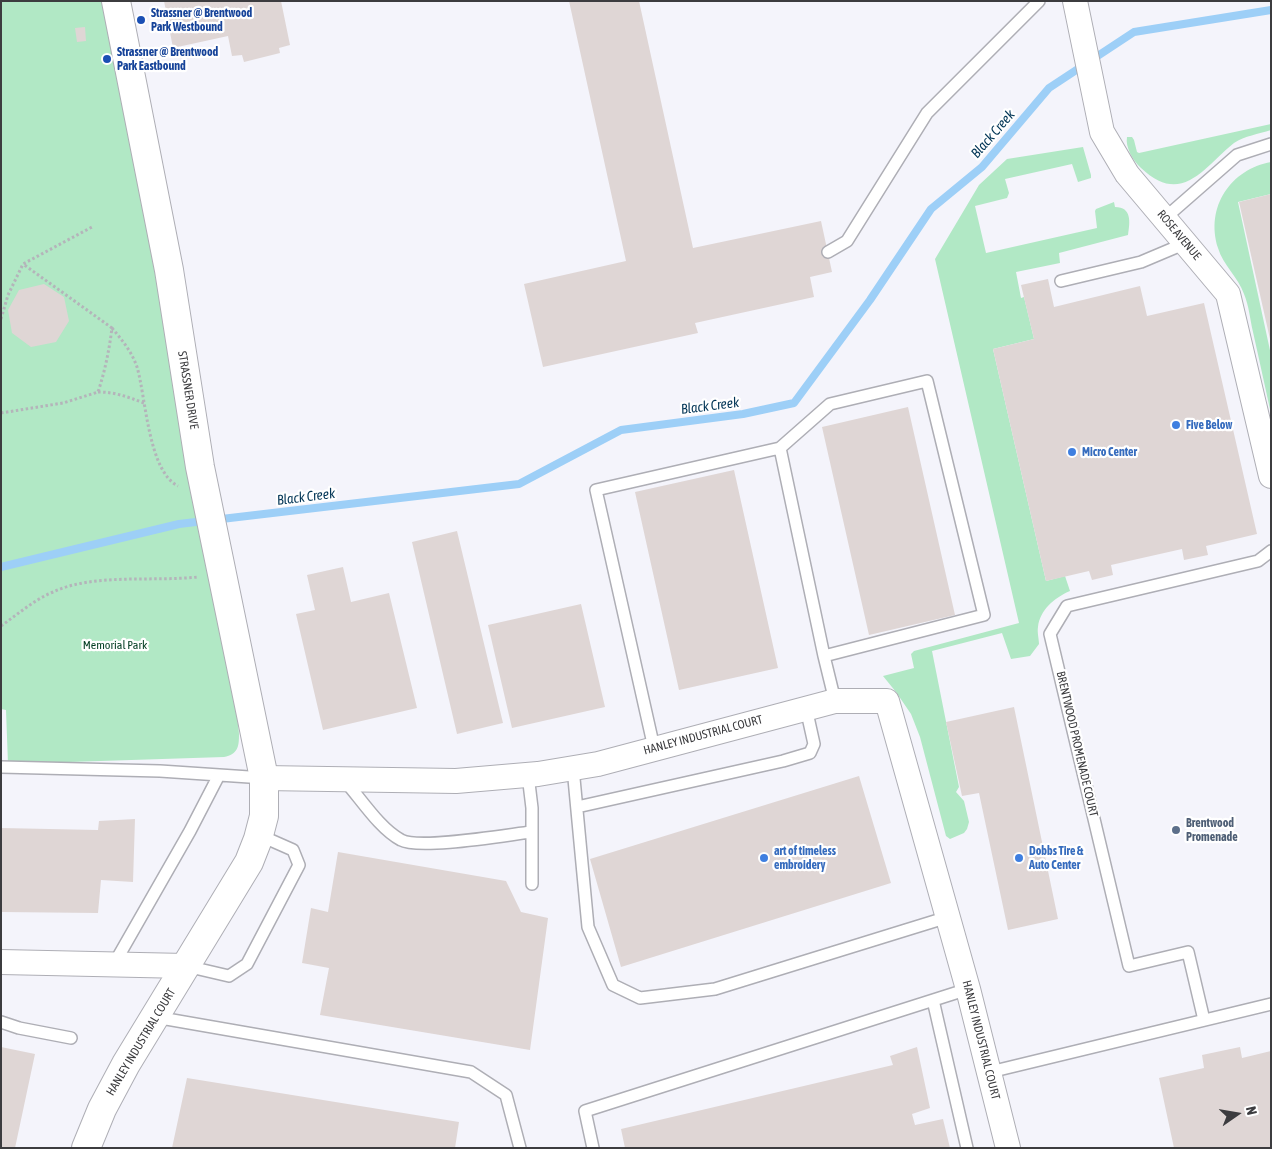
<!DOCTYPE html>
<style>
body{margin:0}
#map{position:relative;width:1272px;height:1149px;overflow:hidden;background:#f4f4fb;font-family:"Asap Condensed",sans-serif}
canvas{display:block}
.frame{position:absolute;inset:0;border:2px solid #3c3c3f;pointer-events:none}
.north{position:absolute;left:1212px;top:1089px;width:50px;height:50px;-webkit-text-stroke:4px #fff;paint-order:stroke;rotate:77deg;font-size:14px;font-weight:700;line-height:20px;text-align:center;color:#3c3c3f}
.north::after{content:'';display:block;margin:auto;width:18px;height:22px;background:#3c3c3f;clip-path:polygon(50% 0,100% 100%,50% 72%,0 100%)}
</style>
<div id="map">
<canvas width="1272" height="1149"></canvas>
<div class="frame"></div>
<div class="north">N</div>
</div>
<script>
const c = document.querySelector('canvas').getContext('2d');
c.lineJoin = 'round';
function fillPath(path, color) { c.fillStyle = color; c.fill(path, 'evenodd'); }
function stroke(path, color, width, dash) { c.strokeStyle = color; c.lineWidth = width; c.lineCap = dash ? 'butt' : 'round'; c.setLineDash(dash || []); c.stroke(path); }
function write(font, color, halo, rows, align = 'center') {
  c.font = font + ' "Asap Condensed",sans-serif'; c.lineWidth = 4.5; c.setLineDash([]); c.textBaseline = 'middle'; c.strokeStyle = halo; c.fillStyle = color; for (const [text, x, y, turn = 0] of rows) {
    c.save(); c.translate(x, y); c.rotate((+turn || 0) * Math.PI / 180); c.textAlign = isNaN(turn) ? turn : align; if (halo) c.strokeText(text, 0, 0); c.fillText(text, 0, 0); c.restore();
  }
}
fillPath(new Path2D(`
 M 1,1 L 116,1 L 223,576 L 239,734 C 239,747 238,754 224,757 L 8,764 L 6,710 L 1,709 Z
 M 1271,124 L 1271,130 C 1258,134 1245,136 1234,143 C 1204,167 1182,207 1141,168 C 1133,161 1125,147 1127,137 L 1132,137 L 1134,140 L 1137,152 L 1139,153 Z
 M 1083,147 L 1091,175 L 1091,178 L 1078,182 L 1072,164 L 1005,179 L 1009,193 L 1007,198 L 975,206 L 986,253 L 1097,228 L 1095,211 L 1096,209 L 1114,202 L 1115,207 C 1132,207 1130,222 1128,235 L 1059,253 L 1060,263 L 1016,272 L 1021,298 L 1024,297 L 1034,339 L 993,349 L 1046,581 L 1065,576 L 1070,591 C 1054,598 1040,610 1038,627 C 1037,632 1039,639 1039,644 L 1030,656 L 1011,659 L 1002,633 L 932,651 L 959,787 L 956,792 L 964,801 L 969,822 L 967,829 L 964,833 L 950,839 L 946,836 L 920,737 L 911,714 L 896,692 L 883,676 L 914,668 L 911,654 L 914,651 L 1019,623 L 935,259 L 979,185 L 1007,159 Z
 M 1271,162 L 1271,194 L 1238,202 L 1271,355 L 1271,414 C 1265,386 1259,359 1253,332 C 1250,319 1249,306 1244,294 C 1238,277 1223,265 1218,248 C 1205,207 1231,169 1271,162 Z`), '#b1e8c5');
stroke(new Path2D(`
 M 1,567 L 179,524 L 519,484 L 621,430 L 743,414 L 794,403 L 870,300 L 931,209 L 982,167 L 1049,88 L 1134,32 L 1271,10`), '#9dcff7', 8);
fillPath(new Path2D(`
 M 164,1 L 281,1 L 290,45 L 279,48 L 280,53 L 244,62 L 242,55 L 232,56 L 228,36 L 173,48 Z
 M 569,1 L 639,1 L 693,248 L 821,221 L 832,272 L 810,277 L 814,297 L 695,323 L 698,333 L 543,367 L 524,284 L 626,261 Z
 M 85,27 L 86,41 L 77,42 L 75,28 Z
 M 1271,194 L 1271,339 L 1270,339 L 1239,202 Z
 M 1048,279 L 1054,307 L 1140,286 L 1147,316 L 1204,303 L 1257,534 L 1206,546 L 1208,555 L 1184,560 L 1182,549 L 1111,565 L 1113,575 L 1092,580 L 1089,571 L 1046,581 L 993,349 L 1034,339 L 1021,285 Z
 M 44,284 L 64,297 L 69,321 L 56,342 L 31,347 L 12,333 L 8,310 L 19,290 Z
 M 908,407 L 955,615 L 869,635 L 822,427 Z
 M 734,470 L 778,668 L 679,690 L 635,492 Z
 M 457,531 L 503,723 L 457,734 L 412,542 Z
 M 343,567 L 351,602 L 389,593 L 417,708 L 323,730 L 296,614 L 315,610 L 307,575 Z
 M 581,604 L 605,707 L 512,728 L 488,625 Z
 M 1014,707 L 1058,919 L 1008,930 L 979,793 L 962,796 L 946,722 Z
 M 859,776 L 891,883 L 621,967 L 590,859 Z
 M 135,819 L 133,882 L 101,880 L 98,913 L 1,912 L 1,828 L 98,830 L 99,821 Z
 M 338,852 L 506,881 L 521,912 L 548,918 L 530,1050 L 320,1015 L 329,968 L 302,963 L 311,908 L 328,912 Z
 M 1,1047 L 35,1054 L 15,1148 L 1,1148 Z
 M 917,1047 L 930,1108 L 912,1114 L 915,1125 L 943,1119 L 950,1148 L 625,1148 L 621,1129 L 893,1065 L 890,1056 Z
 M 1240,1047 L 1242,1058 L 1271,1051 L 1271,1148 L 1174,1148 L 1159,1078 L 1204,1068 L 1202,1055 Z
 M 187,1078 L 459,1122 L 455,1148 L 172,1148 Z`), '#dfd6d5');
const service = new Path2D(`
 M 1165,218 L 1237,155 L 1271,144
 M 828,252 L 847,241 L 927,113 L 1039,1
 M 1061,281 L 1141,262 L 1186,243
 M 824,656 L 984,615 L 927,381 L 830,404 L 780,448 L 824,656 L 835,701
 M 654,748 L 596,490 L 780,448
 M 1,767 L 160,771 L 264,778
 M 573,768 L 588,927 L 613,985 L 640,998 L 715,989 L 948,917
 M 528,775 L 532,808 L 532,884
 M 345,781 C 361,799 380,829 401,840 C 419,850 506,835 531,832
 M 577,807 L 783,761 L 810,753 L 814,744 L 806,708
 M 114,964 L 190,831 L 219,775
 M 186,966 L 229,976 L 247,964 L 299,865 L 293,850 L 259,835
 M 933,1000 L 967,1148
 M 155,1017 L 471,1072 L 506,1095 L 520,1148
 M 1204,1020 L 1188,952 L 1129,966 L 1050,634 L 1067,606 L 1258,561 L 1271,551
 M 1,1022 L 19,1028 L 71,1038
 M 990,1072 L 1271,1004
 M 593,1148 L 585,1111 L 968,989`);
const minor = new Path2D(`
 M 1075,1 L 1102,132 L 1127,174 L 1228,294 L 1271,476
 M 264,778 L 456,781 L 538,774 L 598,764 L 835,701 L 887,701 L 968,989 L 1008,1148
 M 1,962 L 186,966`);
const tertiary = new Path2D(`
 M 86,1148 L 102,1109 L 126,1064 L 249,862 L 258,839 L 264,816 L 264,778 L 200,467 L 169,270 L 116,1`);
stroke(service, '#aeaeb5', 14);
stroke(minor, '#aeaeb5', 26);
stroke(tertiary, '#aeaeb5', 30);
stroke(new Path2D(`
 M 1,319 L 8,295 L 23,264 L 92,227
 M 112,328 C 122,340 132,352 137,367 C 146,397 148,471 178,486
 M 98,392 C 115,392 128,397 144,403
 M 1,413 L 63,403 L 98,392 C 105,371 109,351 112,328 L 23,264
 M 1,626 C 18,614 34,600 53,592 C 94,573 152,582 198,577`), '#b4b4ba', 3, [2.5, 2.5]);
stroke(service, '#fff', 11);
stroke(minor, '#fff', 24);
stroke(tertiary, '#fff', 28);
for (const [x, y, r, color] of [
 [141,20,5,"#1a4fb4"],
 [107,59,5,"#1a4fb4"],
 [1176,425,5,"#3f7fe0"],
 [1072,452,5,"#3f7fe0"],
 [1176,830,5,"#5c6f8a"],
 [764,858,5,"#3f7fe0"],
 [1019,858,5,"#3f7fe0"]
]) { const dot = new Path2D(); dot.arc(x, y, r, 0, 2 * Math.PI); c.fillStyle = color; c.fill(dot); stroke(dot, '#fff', 2); }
write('bold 12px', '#164399', '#fff', [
 ["Strassner @ Brentwood",151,13],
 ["Park Westbound",151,27],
 ["Strassner @ Brentwood",117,52],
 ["Park Eastbound",117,66]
], 'left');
write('12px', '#3c3c3f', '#fff', [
 ["ROSE AVENUE",1179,235,50],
 ["STRASSNER DRIVE",188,390,81],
 ["HANLEY INDUSTRIAL COURT",703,735,-15],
 ["BRENTWOOD PROMENADE COURT",1077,744,77],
 ["HANLEY INDUSTRIAL COURT",981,1040,76],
 ["HANLEY INDUSTRIAL COURT",141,1042,-59]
]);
write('bold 12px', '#366cbe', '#fff', [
 ["Five Below",1186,425],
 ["Micro Center",1082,452],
 ["art of timeless",774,851],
 ["embroidery",774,865],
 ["Dobbs Tire &",1029,851],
 ["Auto Center",1029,865]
], 'left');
write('12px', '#003c21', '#fff', [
 ["Memorial Park",115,645]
]);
write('bold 12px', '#4e5e75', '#fff', [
 ["Brentwood",1186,823],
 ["Promenade",1186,837]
], 'left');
write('italic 14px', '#013455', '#fff', [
 ["Black Creek",993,134,-49],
 ["Black Creek",710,406,-7],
 ["Black Creek",306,497,-7]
]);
</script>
